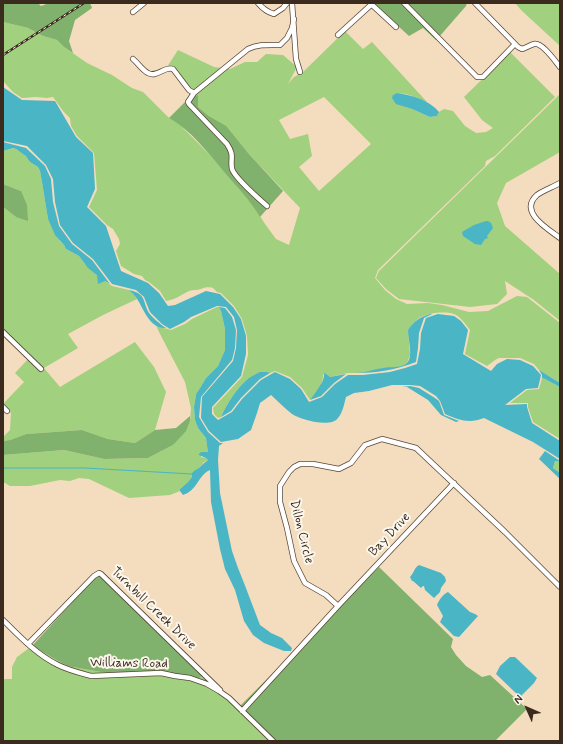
<!DOCTYPE html>
<style>
body{margin:0}
#map{position:relative;width:563px;height:744px;overflow:hidden;background:#f4dcbe;font-family:Mynerve,sans-serif}
canvas{display:block}
.frame{position:absolute;inset:0;border:4px solid #3b2a1e;pointer-events:none}
.north{position:absolute;left:507px;top:688px;width:40px;height:40px;-webkit-text-stroke:3px #fbf7ec;paint-order:stroke;rotate:315deg;font-size:11px;font-weight:700;line-height:16px;text-align:center;color:#3b2a1e}
.north::after{content:'';display:block;margin:auto;width:14px;height:18px;background:#3b2a1e;clip-path:polygon(50% 0,100% 100%,50% 72%,0 100%)}
</style>
<div id="map">
<canvas width="563" height="744"></canvas>
<div class="frame"></div>
<div class="north">N</div>
</div>
<script>
const c = document.querySelector('canvas').getContext('2d');
c.lineJoin = 'round';
function fillPath(path, color) { c.fillStyle = color; c.fill(path, 'evenodd'); }
function stroke(path, color, width, dash) { c.strokeStyle = color; c.lineWidth = width; c.lineCap = dash ? 'butt' : 'round'; c.setLineDash(dash || []); c.stroke(path); }
function write(font, color, halo, rows, align = 'center') {
  c.font = font + ' Mynerve,sans-serif'; c.lineWidth = 4; c.setLineDash([]); c.textBaseline = 'middle'; c.strokeStyle = halo; c.fillStyle = color; for (const [text, x, y, turn = 0] of rows) {
    c.save(); c.translate(x, y); c.rotate((+turn || 0) * Math.PI / 180); c.textAlign = isNaN(turn) ? turn : align; if (halo) c.strokeText(text, 0, 0); c.fillText(text, 0, 0); c.restore();
  }
}
fillPath(new Path2D(`
 M 515,3 L 560,3 L 560,46 L 521,10 Z
 M 3,22 L 28,28 L 43,36 L 57,40 L 64,47 L 87,63 L 112,75 L 132,88 L 143,92 L 168,117 L 179,124 L 209,154 L 253,205 L 265,224 L 276,239 L 289,245 L 300,208 L 249,154 L 226,127 L 209,116 L 198,107 L 193,97 L 191,96 L 179,76 L 167,67 L 178,50 L 214,67 L 230,69 L 245,62 L 257,62 L 266,54 L 283,55 L 297,67 L 288,84 L 294,77 L 302,73 L 345,31 L 363,49 L 372,42 L 427,102 C 417,98 404,90 393,95 L 403,106 L 412,109 L 430,117 L 437,116 L 439,112 L 444,109 L 453,111 L 465,126 L 476,133 L 486,132 L 493,128 L 482,120 L 464,97 L 510,52 L 555,97 L 495,156 L 486,161 L 485,166 L 378,270 L 375,278 L 385,290 L 396,299 L 407,304 L 428,303 L 442,305 L 469,312 L 488,311 L 517,296 L 527,297 L 560,323 L 560,383 L 539,370 L 534,364 L 520,358 L 499,358 L 495,360 L 487,366 L 465,354 L 470,330 C 466,325 461,317 454,314 C 444,311 428,313 419,318 C 415,321 411,326 408,330 L 410,355 L 407,363 L 403,366 L 395,368 L 383,368 L 368,372 L 359,373 L 348,373 L 330,377 L 323,374 C 324,383 316,395 310,400 L 302,388 L 290,377 L 275,371 L 270,373 C 249,367 228,401 221,417 L 218,418 L 214,414 L 213,408 L 242,377 L 248,355 L 247,336 L 242,319 L 234,306 L 221,293 L 217,292 L 213,288 C 204,286 204,289 197,290 C 194,290 191,290 187,292 C 179,296 177,299 166,301 L 160,291 L 149,282 L 145,280 L 142,276 L 134,274 L 121,266 L 116,251 L 120,244 L 119,239 L 113,229 L 107,225 L 89,207 L 97,190 L 94,153 L 77,136 L 71,126 L 70,118 L 63,111 L 56,101 L 53,97 L 47,98 L 36,97 L 22,98 L 13,92 L 3,81 ZM 324,97 L 371,144 L 319,191 L 299,167 L 312,156 L 308,134 L 290,139 L 279,120 Z
 M 560,94 L 560,152 L 506,183 L 497,203 L 505,226 L 560,274 L 560,321 L 534,300 L 505,281 L 507,294 L 497,304 L 470,307 L 399,299 L 386,289 L 376,278 L 379,271 Z
 M 13,148 L 16,149 L 24,154 L 29,159 L 30,162 L 38,167 L 40,171 L 42,182 L 48,219 L 60,241 L 64,245 L 66,249 L 79,256 L 85,264 L 105,281 L 112,286 L 129,290 L 134,293 L 137,299 L 103,315 L 68,334 L 78,348 L 44,368 L 60,387 L 135,342 L 154,367 L 166,392 L 155,430 L 135,443 L 108,439 L 82,430 L 26,434 L 10,440 L 3,441 L 3,437 L 10,430 L 11,413 L 3,406 L 3,404 L 24,382 L 15,373 L 30,357 L 3,333 L 3,207 L 16,217 L 21,191 L 3,184 L 3,151 Z
 M 217,307 L 219,307 L 221,311 L 225,329 L 225,350 L 218,366 L 206,378 L 200,388 L 196,394 L 195,401 L 194,407 L 195,420 L 198,428 L 206,438 L 207,446 L 208,452 L 201,452 L 201,457 L 206,458 L 208,460 L 204,462 L 199,468 L 193,473 L 192,477 L 188,482 L 180,489 L 180,491 L 170,495 L 129,498 L 89,479 L 79,478 L 70,481 L 60,480 L 30,486 L 10,486 L 3,482 L 3,455 L 64,450 L 104,459 L 148,458 L 173,445 L 190,421 L 191,408 L 185,382 L 159,332 L 156,325 C 161,328 165,328 171,330 L 185,324 L 192,319 Z
 M 542,378 L 545,379 L 560,387 L 560,439 L 533,422 L 528,407 L 528,403 L 510,403 L 527,390 L 539,389 Z
 M 555,461 L 560,461 L 560,473 L 553,468 Z
 M 32,646 L 67,666 L 107,673 L 158,672 L 204,673 L 276,741 L 3,741 L 3,680 L 5,679 L 12,679 L 12,667 L 17,657 Z`), '#a1d07e');
fillPath(new Path2D(`
 M 3,3 L 38,3 L 41,6 L 49,3 L 90,3 L 92,8 L 75,20 L 69,41 L 73,53 L 64,47 L 57,40 L 43,36 L 28,28 L 3,22 Z
 M 375,3 L 402,3 L 437,39 L 436,40 L 423,28 L 409,36 L 374,4 Z
 M 407,3 L 467,3 L 466,6 L 439,37 Z
 M 198,95 L 198,107 L 209,116 L 226,126 L 249,154 L 283,191 L 260,217 C 250,200 237,187 225,173 C 208,153 192,131 169,118 L 191,96 L 193,97 Z
 M 3,184 L 21,191 L 27,205 L 28,221 L 16,217 L 3,207 Z
 M 190,416 L 190,421 L 186,431 L 173,445 L 148,458 L 104,459 L 64,450 L 3,455 L 3,441 L 10,440 L 26,434 L 82,430 L 108,439 L 135,443 L 155,430 L 176,428 Z
 M 379,567 L 453,639 L 451,647 L 456,655 L 466,666 L 482,677 L 490,675 L 527,709 L 495,741 L 276,741 L 239,707 Z
 M 98,574 L 204,673 L 199,678 L 190,678 L 158,672 L 107,673 L 67,666 L 32,646 Z`), '#80b26d');
fillPath(new Path2D(`
 M 3,87 L 22,100 L 55,101 L 76,137 L 93,153 L 95,189 L 87,207 L 106,226 L 121,271 L 148,283 L 159,293 L 168,306 L 175,305 L 206,291 L 220,294 L 233,307 L 241,319 L 246,336 L 246,354 L 241,376 L 212,407 L 212,414 L 218,420 L 232,412 L 242,399 L 261,380 L 275,372 L 290,379 L 301,389 L 309,402 L 322,397 L 335,384 L 348,375 L 363,375 L 390,372 L 405,368 L 417,364 L 420,349 L 421,333 L 426,318 L 438,314 L 454,316 L 461,321 L 468,330 L 463,354 L 491,371 L 497,364 L 507,359 L 520,360 L 533,366 L 541,375 L 538,388 L 526,389 L 505,405 L 527,404 L 527,407 L 532,423 L 560,441 L 560,459 L 533,442 L 484,418 C 469,424 459,420 445,414 L 440,401 L 436,396 L 420,386 L 410,385 L 392,385 L 369,391 L 354,393 L 346,397 C 344,404 343,412 338,418 C 331,428 301,420 292,414 C 284,408 278,401 271,395 L 260,403 L 257,413 L 251,430 L 238,439 L 221,442 L 209,431 L 201,418 L 202,397 L 233,361 L 236,348 L 237,330 L 234,317 L 226,307 L 217,306 L 191,317 L 184,322 L 170,329 L 162,324 L 150,312 L 144,297 L 136,290 L 112,284 L 93,259 L 73,243 L 60,225 L 55,202 L 53,179 L 46,165 L 27,146 L 3,141 Z
 M 397,93 C 412,95 429,100 439,112 L 437,116 L 430,117 L 412,109 L 396,104 L 392,98 L 393,95 Z
 M 3,142 L 26,148 L 45,166 L 51,179 L 53,202 L 59,226 L 72,244 L 92,260 L 110,284 L 105,281 L 98,284 L 97,275 L 88,268 L 79,256 L 66,249 L 64,245 L 55,235 L 48,219 L 42,182 L 40,171 L 38,167 L 30,162 L 26,156 L 16,149 L 13,148 L 3,151 Z
 M 486,221 L 488,221 L 491,223 L 493,228 L 487,236 L 488,238 L 485,239 L 481,245 L 475,244 L 463,236 L 462,232 L 467,229 L 474,225 Z
 M 129,290 C 147,294 142,301 149,313 C 153,318 160,324 166,328 C 145,329 143,299 129,290 Z
 M 219,307 L 225,308 L 232,317 L 236,330 L 235,348 L 232,360 L 201,397 L 199,417 L 208,432 L 220,443 L 223,443 L 219,446 L 218,460 L 220,493 L 232,551 L 238,568 L 244,583 L 260,625 L 271,633 L 282,638 L 292,648 L 291,651 L 284,651 L 264,643 L 253,635 L 244,621 L 235,590 L 225,569 L 220,549 L 211,502 L 210,470 C 199,474 197,491 183,495 L 180,491 L 180,489 L 188,482 L 192,477 L 192,473 L 194,471 L 199,468 L 203,464 L 208,460 L 206,458 L 199,455 L 199,454 L 201,452 L 208,452 L 207,446 L 206,438 L 198,428 L 195,420 L 194,407 L 195,401 L 196,394 L 200,388 L 206,378 L 218,366 L 225,350 L 225,329 L 221,311 Z
 M 430,314 L 432,314 L 424,318 L 419,333 L 418,348 L 416,362 C 396,370 376,373 355,373 C 365,373 374,369 383,368 C 393,366 408,370 410,356 C 411,348 408,338 408,330 C 414,321 420,317 430,314 Z
 M 539,370 L 560,383 L 560,387 L 545,379 L 542,378 L 542,375 Z
 M 260,372 L 267,372 L 270,373 L 260,379 L 241,398 L 231,411 L 221,417 C 227,403 237,388 249,378 C 252,376 256,374 260,372 Z
 M 324,373 L 326,374 L 330,377 L 346,374 L 334,383 L 321,396 L 310,400 C 312,398 323,382 323,380 C 324,378 324,375 324,373 Z
 M 410,386 L 419,388 L 435,398 L 439,401 L 444,415 L 459,421 L 456,422 L 441,415 L 428,400 L 407,387 L 402,387 Z
 M 545,451 L 560,461 L 555,461 L 553,468 L 560,473 L 560,479 L 539,459 Z
 M 419,565 L 441,573 L 445,577 L 446,581 L 441,588 L 440,592 L 434,598 L 425,590 L 424,586 L 423,586 L 421,588 L 413,581 L 412,581 L 410,577 C 414,573 414,568 419,565 Z
 M 448,592 L 470,612 L 475,614 L 478,616 L 459,637 L 454,636 L 440,622 L 443,616 L 437,605 C 439,600 443,594 448,592 Z
 M 510,657 L 515,657 L 537,678 L 534,683 L 520,697 L 496,674 L 500,666 Z`), '#49b5c5');
stroke(new Path2D(`
 M 3,468 L 85,468 L 192,474`), '#49b5c5', 1);
const minor = new Path2D(`
 M 258,3 C 263,9 267,12 274,14 L 283,8 L 287,3
 M 292,3 L 296,59 L 300,72
 M 370,3 L 396,27
 M 404,3 L 477,77 L 483,77 L 515,44
 M 475,3 L 518,47 L 522,49 C 526,48 530,45 534,44 C 542,42 555,61 560,67
 M 133,12 L 144,3
 M 338,35 L 373,3
 M 133,59 C 138,63 142,70 148,73 C 157,78 164,66 173,69 L 189,90 L 194,93
 M 560,183 C 553,187 544,190 537,195 C 518,212 548,229 560,238
 M 267,206 C 259,199 235,178 232,169 C 230,158 235,156 227,144 L 189,104 L 188,102 L 194,93 L 248,49 C 258,44 269,45 280,45 L 287,38 L 292,28 L 294,19
 M 3,332 L 41,369
 M 3,407 L 7,411
 M 338,606 L 326,595 L 305,583 L 294,561 L 287,528 L 280,502 L 280,486 L 289,472 L 294,467 L 300,464 L 313,464 L 339,469 L 351,463 L 365,445 L 382,439 L 416,448 L 505,532 L 560,587
 M 3,620 C 19,636 37,655 58,665 C 68,670 80,673 91,676 L 161,673 L 175,676 L 190,678 L 207,684 L 219,691 L 229,698 L 273,741
 M 28,644 L 94,576 L 99,573 L 101,574 L 220,690
 M 242,711 L 338,606 L 454,483`);
stroke(minor, '#574536', 6);
stroke(minor, '#fff', 4.5);
const rail = new Path2D(`
 M 3,55 L 84,3`);
stroke(rail, '#3b2a1e', 2.5);
stroke(rail, '#fbf7ec', 1, [3]);
write('13px', '#3b2a1e', '#fbf7ec', [
 ["Dillon Circle",301,532,76],
 ["Bay Drive",390,535,-47],
 ["Turnbull Creek Drive",153,609,44],
 ["Williams Road",129,664,1]
]);
</script>
